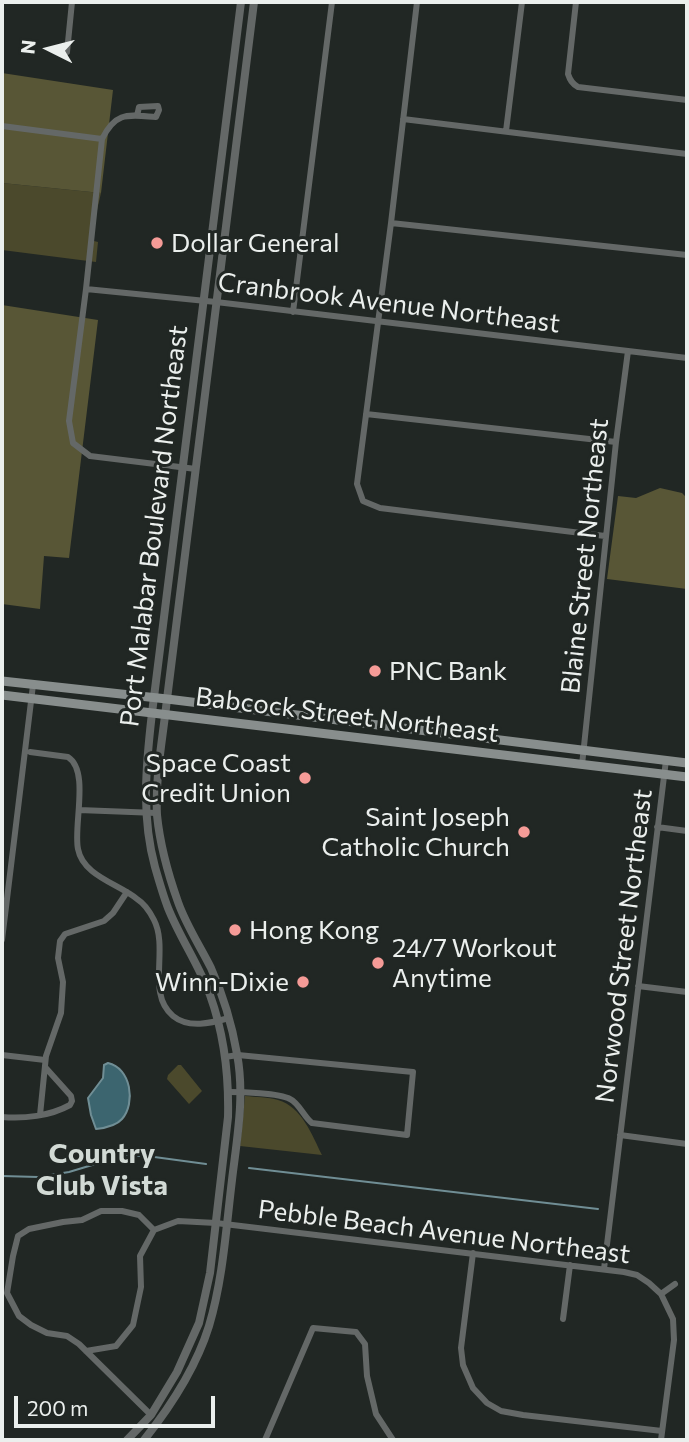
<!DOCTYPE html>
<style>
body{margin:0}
#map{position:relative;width:689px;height:1442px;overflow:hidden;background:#212724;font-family:Commissioner,sans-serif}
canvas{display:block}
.frame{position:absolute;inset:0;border:4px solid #ebefed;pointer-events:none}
.north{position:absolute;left:14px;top:14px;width:70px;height:70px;-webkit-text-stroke:5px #212724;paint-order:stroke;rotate:276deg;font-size:19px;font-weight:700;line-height:28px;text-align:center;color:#ebefed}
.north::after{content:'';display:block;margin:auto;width:24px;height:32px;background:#ebefed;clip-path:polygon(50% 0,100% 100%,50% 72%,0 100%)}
.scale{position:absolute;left:14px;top:1396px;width:201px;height:32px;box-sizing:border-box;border:4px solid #ebefed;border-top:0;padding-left:9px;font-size:21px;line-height:24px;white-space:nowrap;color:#ebefed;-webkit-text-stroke:5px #212724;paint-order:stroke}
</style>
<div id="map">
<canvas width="689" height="1442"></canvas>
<div class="frame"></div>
<div class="north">N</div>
<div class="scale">200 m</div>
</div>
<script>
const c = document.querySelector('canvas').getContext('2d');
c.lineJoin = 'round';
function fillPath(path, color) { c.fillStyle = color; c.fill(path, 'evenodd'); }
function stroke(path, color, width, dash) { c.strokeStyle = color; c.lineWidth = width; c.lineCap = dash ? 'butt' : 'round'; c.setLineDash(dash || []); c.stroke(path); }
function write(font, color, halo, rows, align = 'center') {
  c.font = font + ' Commissioner,sans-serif'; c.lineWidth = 6; c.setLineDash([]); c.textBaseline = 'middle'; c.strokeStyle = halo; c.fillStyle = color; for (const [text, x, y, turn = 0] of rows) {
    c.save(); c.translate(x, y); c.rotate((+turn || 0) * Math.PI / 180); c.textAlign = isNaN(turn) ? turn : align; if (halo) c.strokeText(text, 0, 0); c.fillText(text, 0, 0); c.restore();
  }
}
fillPath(new Path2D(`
 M 2,183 L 101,193 L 90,240 L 98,242 L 96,262 L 2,250 Z
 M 178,1065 L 181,1065 L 202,1091 L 189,1104 L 167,1079 L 168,1075 Z
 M 245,1096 C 256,1097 268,1097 278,1100 C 302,1107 312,1135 322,1155 L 240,1146 Z`), '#4b492c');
fillPath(new Path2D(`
 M 2,73 L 113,90 L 101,193 L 2,183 Z
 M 2,305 L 98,320 L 69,558 L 44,556 L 40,609 L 2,604 Z
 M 660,488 L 682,493 L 687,498 L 687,589 L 607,579 L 618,496 L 636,498 Z`), '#585636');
const water = new Path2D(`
 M 108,1063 C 131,1068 136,1103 122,1119 C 116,1126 105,1128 96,1129 L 91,1115 L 88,1098 L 103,1078 L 104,1065 Z`);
fillPath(water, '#3c656f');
stroke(water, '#708e95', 2);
stroke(new Path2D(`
 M 249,1168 L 598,1209
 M 2,1176 L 38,1177 L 69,1172 L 122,1156 L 147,1156 L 206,1164`), '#708e95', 2);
stroke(new Path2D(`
 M 417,2 L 391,223 L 357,484 L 363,501 L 380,508 L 605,536
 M 576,2 L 568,74 C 570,80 572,84 578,87 L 687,100
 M 67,52 L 72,2
 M 137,116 L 139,107 L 158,106 L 159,110 L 156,117 C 128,115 116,111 102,139 L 86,289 L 69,421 L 73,443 L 90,456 L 196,469
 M 403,119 L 687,154
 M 2,126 L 102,139
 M 506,131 L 522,2
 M 391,223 L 687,255
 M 86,289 L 216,302 L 687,358
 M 293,312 L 332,2
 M 366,414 L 616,442
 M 30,752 L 68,757 C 90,771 73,826 78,849 C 83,876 119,884 137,899 C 145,904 150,912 154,920 C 169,949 146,994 173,1016 C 189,1029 211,1023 229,1018
 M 582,765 L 616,442 L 628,351
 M 79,810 L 157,813
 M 657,827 L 687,831
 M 2,940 L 33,685
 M 638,986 L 687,992
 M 2,1055 L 45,1060
 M 225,1057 L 238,1055 L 413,1072 L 407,1135 L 312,1123 C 304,1117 299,1103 290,1099 C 279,1093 241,1092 229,1092
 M 40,1115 L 46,1056 L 61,1013 L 63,982 L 58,958 L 60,941 L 65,934 L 104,921 L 113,913 L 127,892
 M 2,1117 C 24,1119 50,1116 70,1105 L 72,1101 L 71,1096 L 45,1067
 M 620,1135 L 687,1144
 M 473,1253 L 461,1348 L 463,1365 L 473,1388 L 487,1403 L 501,1411 L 523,1415 L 662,1431
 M 604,1269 L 666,760
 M 661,1294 L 675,1284
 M 563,1319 L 570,1265
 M 86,1351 L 116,1346 L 133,1325 L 141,1287 L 140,1256 L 154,1230 L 178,1221 L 216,1223 L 624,1272 L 637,1275 L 649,1283 L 661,1294 L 673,1319 L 674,1340 L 661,1440
 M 151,1415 L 79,1344 L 67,1336 L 47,1333 L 31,1325 L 19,1316 L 7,1293 L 13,1256 L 18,1236 L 29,1229 L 63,1222 L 82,1220 L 101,1211 L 122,1211 L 139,1215 L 154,1230
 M 265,1440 L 313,1328 L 356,1332 L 365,1344 L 367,1376 L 376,1414 L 393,1440`), '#646867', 6);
stroke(new Path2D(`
 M 127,1440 L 151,1415 L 177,1372 L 199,1323 L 210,1273 L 228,1117 C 229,1076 224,1034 210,995 C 199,965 180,938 168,908 C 163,895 159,881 155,867 C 141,816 146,765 152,713 L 241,2
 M 144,1440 C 171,1406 196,1368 209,1326 C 223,1279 226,1229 232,1180 C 237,1138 245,1096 237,1054 C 232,1025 223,995 211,968 C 200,946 186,925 178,902 C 168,874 160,845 157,815 C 155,776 163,737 167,699 L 254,2`), '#646867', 8);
stroke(new Path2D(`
 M 2,681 L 167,699 L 687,763
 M 2,695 L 687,777`), '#888e8d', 9);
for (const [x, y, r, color] of [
 [157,243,7,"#f59b97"],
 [375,671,7,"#f59b97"],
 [305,778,7,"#f59b97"],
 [524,832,7,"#f59b97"],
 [235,930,7,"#f59b97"],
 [378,963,7,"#f59b97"],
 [303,982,7,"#f59b97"]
]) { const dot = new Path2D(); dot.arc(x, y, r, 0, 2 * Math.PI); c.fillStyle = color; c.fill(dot); stroke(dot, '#212724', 2.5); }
write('26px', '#ebefed', '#212724', [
 ["Dollar General",171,243],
 ["PNC Bank",389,671],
 ["Space Coast",291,763,"right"],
 ["Credit Union",291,793,"right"],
 ["Saint Joseph",510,817,"right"],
 ["Catholic Church",510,847,"right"],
 ["Hong Kong",249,930],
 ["24/7 Workout",392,948],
 ["Anytime",392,978],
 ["Winn-Dixie",289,982,"right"]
], 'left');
write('26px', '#ebefed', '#212724', [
 ["Cranbrook Avenue Northeast",389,303,7],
 ["Port Malabar Boulevard Northeast",154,526,-83],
 ["Blaine Street Northeast",585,556,-84],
 ["Babcock Street Northeast",347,715,7],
 ["Norwood Street Northeast",624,946,-83],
 ["Pebble Beach Avenue Northeast",444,1232,7]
]);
write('bold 28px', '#d2dad5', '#212724', [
 ["Country",102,1154],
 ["Club Vista",102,1186]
]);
</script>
